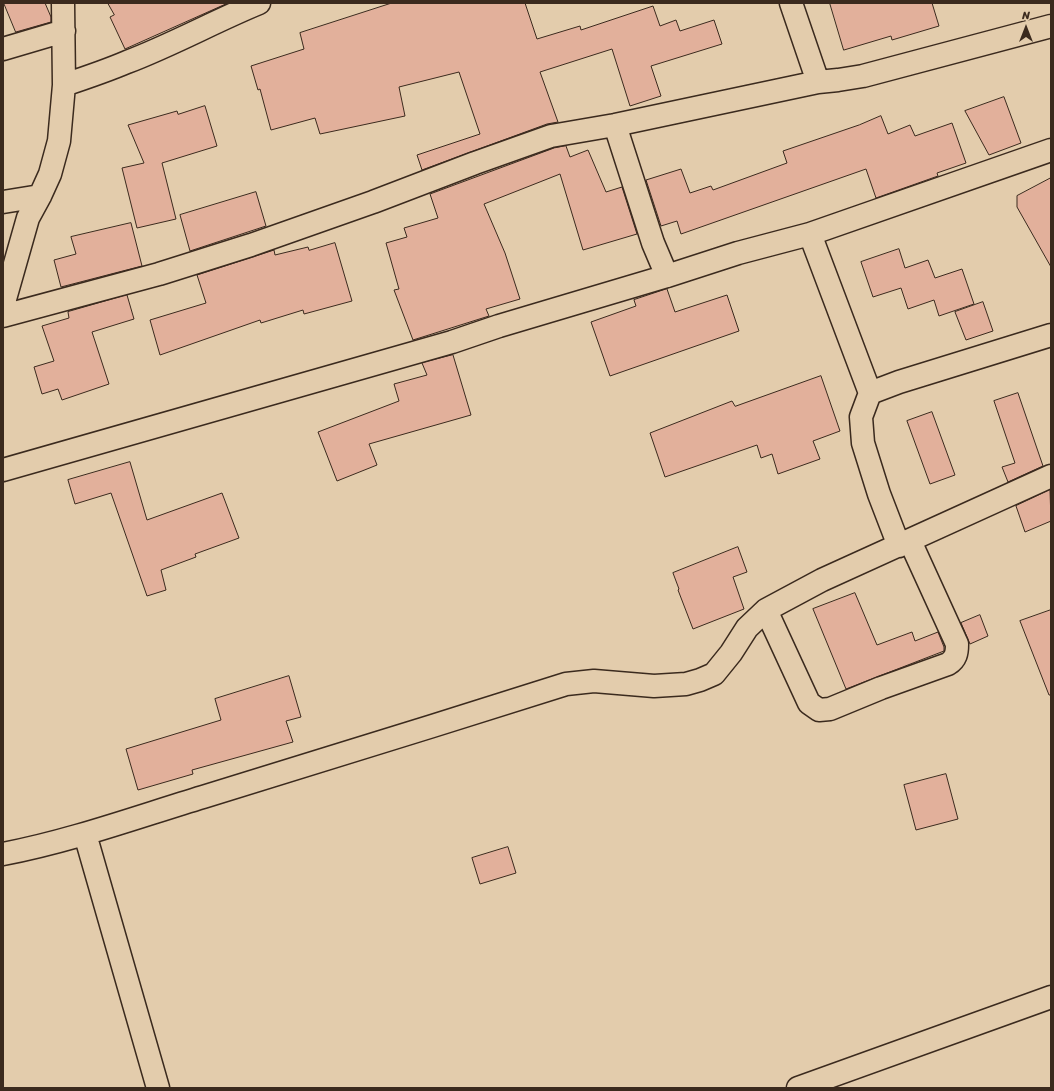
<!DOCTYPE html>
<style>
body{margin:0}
#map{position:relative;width:1054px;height:1091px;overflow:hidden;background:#e3ccac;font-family:Sriracha,sans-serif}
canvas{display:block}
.frame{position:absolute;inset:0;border:4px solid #3b2a1e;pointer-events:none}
.north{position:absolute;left:1006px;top:8px;width:40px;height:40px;-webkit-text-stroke:3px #e3ccac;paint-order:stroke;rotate:0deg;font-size:11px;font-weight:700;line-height:16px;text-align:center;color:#3b2a1e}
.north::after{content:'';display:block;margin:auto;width:14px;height:18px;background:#3b2a1e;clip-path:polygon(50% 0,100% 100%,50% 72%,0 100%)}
</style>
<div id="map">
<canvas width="1054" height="1091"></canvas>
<div class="frame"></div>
<div class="north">N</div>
</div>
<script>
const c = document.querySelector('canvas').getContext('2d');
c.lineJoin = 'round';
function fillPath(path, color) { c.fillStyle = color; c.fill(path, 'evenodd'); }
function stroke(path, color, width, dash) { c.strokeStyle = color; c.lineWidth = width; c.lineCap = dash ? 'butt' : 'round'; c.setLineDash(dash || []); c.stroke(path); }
const building = new Path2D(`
 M 4,3 L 45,3 L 51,17 L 51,22 L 16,32 Z
 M 108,3 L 228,3 L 125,49 L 110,17 L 114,15 Z
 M 392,3 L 525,3 L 537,39 L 580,26 L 581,30 L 653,6 L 660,26 L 676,20 L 680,31 L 714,20 L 722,44 L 651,66 L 661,96 L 630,106 L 612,49 L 540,72 L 558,122 L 547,124 L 422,170 L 417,155 L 480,134 L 459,72 L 399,87 L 405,116 L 320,134 L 315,118 L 271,130 L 260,89 L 258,90 L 251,66 L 304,49 L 300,33 Z
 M 830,3 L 932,3 L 939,26 L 892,40 L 891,36 L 844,50 Z
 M 1004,97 L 1021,143 L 989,155 L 965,111 Z
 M 205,106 L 217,146 L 162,163 L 176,219 L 137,228 L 122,168 L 144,163 L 128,125 L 177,111 L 178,114 Z
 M 881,116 L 888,134 L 910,125 L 915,136 L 952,123 L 966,163 L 937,173 L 938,176 L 876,198 L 866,169 L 681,234 L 677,221 L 661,226 L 646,180 L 681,169 L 690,193 L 711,186 L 713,190 L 787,163 L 783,151 L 859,125 Z
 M 566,146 L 570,157 L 588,150 L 606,192 L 622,187 L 637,234 L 583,250 L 560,174 L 484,204 L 505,253 L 520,299 L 486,309 L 489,316 L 413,340 L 394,290 L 399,289 L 386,243 L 407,237 L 404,228 L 438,218 L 430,194 L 554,148 Z
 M 1051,178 L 1051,267 L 1017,207 L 1017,196 Z
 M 256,192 L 266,226 L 190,251 L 180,215 Z
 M 131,223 L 142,266 L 61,287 L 54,260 L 76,254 L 71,237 Z
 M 335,243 L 352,301 L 304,314 L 303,310 L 261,323 L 260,320 L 160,355 L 150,320 L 206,303 L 197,275 L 274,250 L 275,255 L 308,247 L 309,250 Z
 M 899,249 L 905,268 L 928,260 L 935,278 L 962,269 L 974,304 L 939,316 L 934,300 L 908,309 L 901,288 L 873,297 L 861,262 Z
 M 667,289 L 675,312 L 727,295 L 739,331 L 610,376 L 591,322 L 636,306 L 634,300 Z
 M 127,295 L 134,319 L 92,332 L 109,384 L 62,400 L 58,389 L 42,394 L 34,367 L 54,361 L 42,326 L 69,318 L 68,312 Z
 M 983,302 L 993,331 L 966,340 L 955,312 Z
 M 453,355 L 471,415 L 369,444 L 377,465 L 337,481 L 318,432 L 399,401 L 394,384 L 427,375 L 422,363 Z
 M 821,376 L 840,431 L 813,441 L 820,459 L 778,474 L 772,454 L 761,458 L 757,445 L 665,477 L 650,433 L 732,401 L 735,406 Z
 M 1018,393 L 1043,466 L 1008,482 L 1002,467 L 1015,463 L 994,401 Z
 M 932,412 L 955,475 L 930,484 L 907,421 Z
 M 130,462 L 147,520 L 222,493 L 239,538 L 195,554 L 196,557 L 161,570 L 166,590 L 147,596 L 111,493 L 75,504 L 68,480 Z
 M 1050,490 L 1051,521 L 1025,532 L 1016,506 Z
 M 738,547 L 747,572 L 733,577 L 744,609 L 693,629 L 678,590 L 679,589 L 673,573 Z
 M 855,593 L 877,645 L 912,632 L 915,641 L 938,632 L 944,647 L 944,651 L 846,689 L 813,609 Z
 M 1051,610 L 1051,695 L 1049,695 L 1020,621 Z
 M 980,615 L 988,636 L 970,644 L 961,623 Z
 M 289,676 L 301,717 L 286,721 L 293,742 L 192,770 L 193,774 L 138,790 L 126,749 L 221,720 L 215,699 Z
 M 946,774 L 958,819 L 916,830 L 904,785 Z
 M 508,847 L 516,873 L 480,884 L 472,858 Z`);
fillPath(building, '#e2b09b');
stroke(building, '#3b2a1e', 1);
const minor = new Path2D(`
 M 791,3 L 818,82
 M 3,49 L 64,31
 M 64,85 C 85,78 106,71 127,62 C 172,45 215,21 259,3
 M 615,125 L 653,243 L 667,276
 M 3,202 L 40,196
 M 810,234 L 870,393 L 899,382 L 1051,335
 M 3,306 L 28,218 L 40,196 L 50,174 L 59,141 L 64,85 L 63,3
 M 3,316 L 159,274 L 251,245 L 373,202 L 475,163 L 551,136 L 615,125 L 818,82 L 838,80 L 863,76 L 1051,26
 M 870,393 L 861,417 L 863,443 L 879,494 L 899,546
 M 3,470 L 452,342 L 499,326 L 667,276 L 738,253 L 810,234 L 1051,150
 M 766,610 L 809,703 L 819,710 L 830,709 L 881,688 L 948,664 C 956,659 957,653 957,644 L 910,541
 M 85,834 L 158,1088
 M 3,854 C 71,841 137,817 203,797 C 325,760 445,722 566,684 L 594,681 L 654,686 L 686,684 L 700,680 L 714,674 L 731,653 L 747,628 L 766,610 L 822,580 L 1051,476
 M 798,1088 L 1051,997`);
stroke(minor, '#3b2a1e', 25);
stroke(minor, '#e3ccac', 22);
</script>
